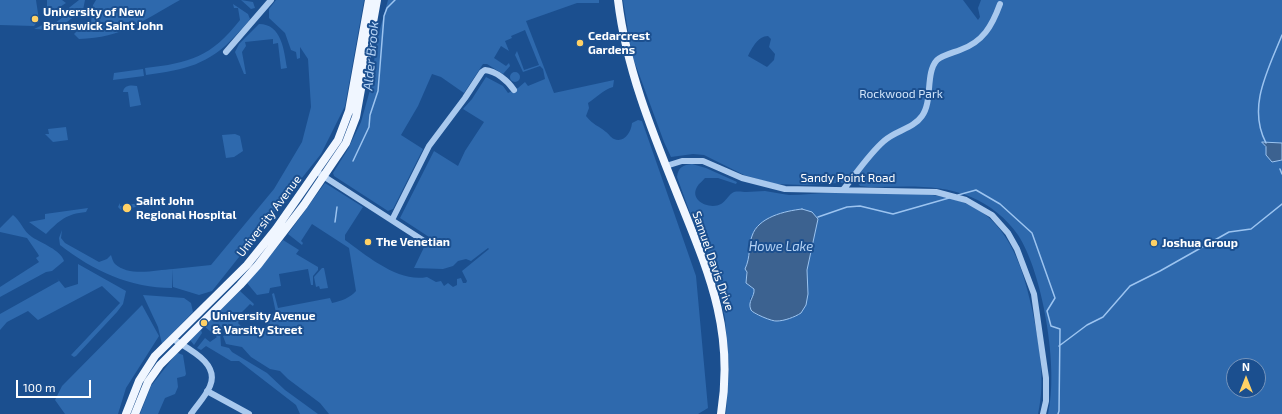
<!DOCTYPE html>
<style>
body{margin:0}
#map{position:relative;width:1282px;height:414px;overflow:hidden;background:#1b4f8f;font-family:"Exo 2",sans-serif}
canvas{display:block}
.north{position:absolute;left:1226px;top:358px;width:40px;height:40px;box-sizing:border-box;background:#1b4f8f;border:1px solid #7695bc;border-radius:50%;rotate:0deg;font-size:11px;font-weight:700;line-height:16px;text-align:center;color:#fff}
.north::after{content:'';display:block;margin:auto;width:14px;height:18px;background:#ffd166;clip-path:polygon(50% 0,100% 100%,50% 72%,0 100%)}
.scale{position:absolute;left:16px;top:380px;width:75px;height:18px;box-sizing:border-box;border:2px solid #fff;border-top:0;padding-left:5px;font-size:12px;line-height:14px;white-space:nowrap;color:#fff;-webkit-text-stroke:3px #1b4f8f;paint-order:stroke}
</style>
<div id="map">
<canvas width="1282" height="414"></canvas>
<div class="north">N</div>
<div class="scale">100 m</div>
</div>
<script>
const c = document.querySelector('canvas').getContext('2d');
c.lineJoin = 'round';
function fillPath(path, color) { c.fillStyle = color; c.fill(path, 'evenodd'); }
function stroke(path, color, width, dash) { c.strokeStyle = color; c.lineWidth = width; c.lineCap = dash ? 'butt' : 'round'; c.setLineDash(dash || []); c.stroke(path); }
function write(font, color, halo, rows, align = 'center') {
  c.font = font + ' "Exo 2",sans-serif'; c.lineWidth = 4; c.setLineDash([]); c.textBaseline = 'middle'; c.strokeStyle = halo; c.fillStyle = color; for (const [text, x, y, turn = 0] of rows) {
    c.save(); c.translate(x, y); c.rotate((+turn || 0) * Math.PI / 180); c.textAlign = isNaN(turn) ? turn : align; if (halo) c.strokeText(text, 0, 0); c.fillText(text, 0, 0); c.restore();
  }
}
fillPath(new Path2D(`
 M 0,0 L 36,0 L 39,20 L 34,26 L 0,25 Z
 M 47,0 L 62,0 L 66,3 L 52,12 L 47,9 Z
 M 79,0 L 85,0 L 83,10 L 56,30 L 34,29 L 49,22 L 51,26 L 63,17 L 61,14 Z
 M 96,0 L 180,0 C 143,20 123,38 79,39 L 74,34 L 87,21 L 91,23 L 93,5 Z
 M 241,0 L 253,2 L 255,8 L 251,9 Z
 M 276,0 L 364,0 L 345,106 L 321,154 L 212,291 L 199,295 L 173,287 L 173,269 L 211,265 L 274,189 L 302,142 L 311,107 L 308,59 L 300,47 L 300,58 L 297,59 L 296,52 L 291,50 L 285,33 L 269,18 L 269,9 Z
 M 388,0 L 599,0 L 599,3 L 577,3 L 526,21 L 554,93 L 614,80 L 613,87 C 603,90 596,98 588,103 L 589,108 L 586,116 C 594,126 598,125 606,132 C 609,134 610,137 614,139 C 624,143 631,133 632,123 L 638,120 L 642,121 L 696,276 L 708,408 L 698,414 L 329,414 L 320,403 L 288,379 L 280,371 L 270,369 L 251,357 L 242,347 L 226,344 L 223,336 L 230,334 L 230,332 L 225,329 L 222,329 L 220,331 L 221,346 L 229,348 L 232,352 L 267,373 L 285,390 L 318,414 L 300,414 L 296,405 L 239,361 L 231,361 L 206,346 L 201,350 L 197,348 L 205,338 L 210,342 L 217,337 L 204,326 L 240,291 L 254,304 L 253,306 L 250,304 L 237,317 L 240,320 L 238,323 L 251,336 L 254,333 L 257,335 L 268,324 L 265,321 L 272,314 L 276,313 L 272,294 L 274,293 L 278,308 L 330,298 L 332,303 C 341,301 350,298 356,291 L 349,248 L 312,224 L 301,241 L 303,243 L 302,245 L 288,234 L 325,183 L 363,207 L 345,235 L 345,240 C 367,256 399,283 427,277 L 436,282 L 441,281 L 444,286 L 448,283 L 453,287 L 457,285 L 457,279 L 461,278 L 463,283 L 466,283 L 467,281 L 462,271 L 489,249 L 488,248 L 471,261 L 466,259 L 458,261 L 453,266 L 443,269 L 414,268 L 429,237 L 400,218 L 434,151 L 458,166 L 465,151 L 484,122 L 463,109 L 472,99 L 486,77 L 503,86 L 508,93 L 518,88 L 525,82 L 528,86 L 545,79 L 543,69 L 540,66 L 523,72 L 515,55 L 517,51 L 524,70 L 539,65 L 525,30 L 511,36 L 512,38 L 505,41 L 509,51 L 501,46 L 494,58 L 506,66 L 509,63 L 510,66 L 503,74 L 487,64 L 483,64 L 464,93 L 441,77 L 432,74 L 418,106 L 401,135 L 423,149 L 393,209 L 388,211 L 334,176 L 333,173 L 348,149 L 361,122 L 370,90 L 377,40 Z
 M 623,0 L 963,0 L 978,20 L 980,17 L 978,8 L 981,0 L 1282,0 L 1282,414 L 1048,414 C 1059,369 1043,273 1018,235 C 1006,218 990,205 971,197 C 939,183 903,187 869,187 L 860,186 L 857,182 L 804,185 L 775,184 L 744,175 L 704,155 L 693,154 L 671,157 L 664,142 L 632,55 ZM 768,36 L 771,39 L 769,47 L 775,54 L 774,60 L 767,67 L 748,56 C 752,48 758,36 768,36 ZM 1234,366 L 1258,366 L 1258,390 L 1234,390 Z
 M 233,4 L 248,14 L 250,19 C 246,25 240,30 236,35 C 209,65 184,70 146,75 L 145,68 C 190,63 211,57 240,20 L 238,8 L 234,8 Z
 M 259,24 C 282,24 284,51 287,68 L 281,69 L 278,43 L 273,44 L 273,39 L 245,42 L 246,46 L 242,52 L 246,74 L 244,74 L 235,52 L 239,44 Z
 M 143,69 L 144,76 L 113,80 L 114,73 Z
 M510 77a5 5 0 1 1 10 0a5 5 0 1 1-10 0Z
 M 137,86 L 141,105 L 130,107 L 128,92 L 123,92 C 124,85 131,85 137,86 Z
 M 66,127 L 68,140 L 53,142 L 45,134 L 49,134 L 48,129 Z
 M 235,134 L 240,136 L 243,151 L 234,157 L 226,158 L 222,135 Z
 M 692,164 L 706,168 L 737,182 L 736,184 L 718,178 L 705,178 C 703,181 699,183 697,187 C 689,201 710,210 721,204 C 726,201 729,194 734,192 C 738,191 743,192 746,192 C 753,192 758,191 765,191 C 773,192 780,194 789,195 C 803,195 817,193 831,193 C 941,194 1005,178 1032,309 C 1039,343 1046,380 1038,414 L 726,414 L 729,367 L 725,318 L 720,296 L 677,177 C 678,167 683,165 692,164 ZM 802,209 L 807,210 L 818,220 C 812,232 807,257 807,271 C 806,287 810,299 801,313 L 777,321 L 755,314 L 750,305 L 750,298 L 754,295 L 754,289 L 748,285 C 744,275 747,268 749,258 C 751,252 750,245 751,239 C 757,218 783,212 802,209 Z
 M 153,198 L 160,199 L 161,202 L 121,210 L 118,207 L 120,203 L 120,206 L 154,201 Z
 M 88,208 L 86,212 C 66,214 60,220 46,234 L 29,222 L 45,219 L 45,214 Z
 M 13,215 C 21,221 23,231 32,237 C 41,243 61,250 64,261 L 52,271 L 46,272 L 0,297 L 0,287 L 39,262 L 36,258 L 39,256 L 38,254 L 27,238 L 0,232 L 0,228 Z
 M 62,230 L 61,238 L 65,243 L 99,262 L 107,259 L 111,255 C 112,258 113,262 115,264 C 129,277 156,270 173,269 L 172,288 C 131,288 93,271 60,245 L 59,238 Z
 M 283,240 L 299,250 L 296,254 L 318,267 L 318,270 L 313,276 L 313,285 L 311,285 L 308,269 L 279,274 L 281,286 L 270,288 L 269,293 L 257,295 L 247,283 Z
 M 78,264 L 126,291 L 123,304 L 117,312 L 76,356 L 74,357 L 71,355 L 120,303 L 102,286 L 38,320 L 28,311 L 7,322 L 0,330 L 0,314 L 59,281 L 56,277 L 65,288 L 78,284 Z
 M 322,268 L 324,268 L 328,288 L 320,289 L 319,286 L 316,287 L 314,277 Z
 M 143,295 L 184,298 L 191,303 L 193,312 L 162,344 L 158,327 Z
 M 142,305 L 159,336 L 126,388 L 118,414 L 65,414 L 55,400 L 62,386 Z
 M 201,330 L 202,333 L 194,345 L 190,340 Z
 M 178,353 L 183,355 L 186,374 L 185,376 L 177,378 L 178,387 L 175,394 L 165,398 L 158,414 L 140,414 L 151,386 L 176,354 Z`), '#2e69ad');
const water = new Path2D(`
 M 1262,142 L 1282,143 L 1282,160 L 1272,162 L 1266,155 L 1266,147 Z
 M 802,209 L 812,212 L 818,219 L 807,270 L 808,294 L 806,305 L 801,313 C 795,317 784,321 777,321 C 773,322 752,313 751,310 C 747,301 755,297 754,289 L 746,283 L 747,272 L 745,269 C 751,256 748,246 752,236 C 758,217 785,211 802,209 Z`);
fillPath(water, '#3c6290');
stroke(water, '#9cc4f0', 1);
stroke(new Path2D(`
 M 1266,143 C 1247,107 1268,70 1282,35
 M 353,161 L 369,127 L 370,115 L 378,91 L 384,16 L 387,8 L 395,0
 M 1280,169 L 1282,174
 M 958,195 L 976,190 L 1000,204 L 1032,233 L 1055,298 L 1047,311 L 1051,326 L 1060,329 L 1059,411 L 1058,414
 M 818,217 L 847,207 L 860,206 L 893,214 L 949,198
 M 335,222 L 337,207
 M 1059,346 L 1087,325 L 1103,317 L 1130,286 L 1160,271 L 1229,232 L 1251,229 L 1282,204`), '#9cc4f0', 1.5);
stroke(new Path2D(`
 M 226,52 L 271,0
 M 666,166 L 682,161 L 703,161 L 742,178 L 785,189 L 936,192 L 966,200 L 992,215 L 1008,233 L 1017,249 L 1034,294 L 1046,378 L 1046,401 L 1043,414
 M 317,172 L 424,241
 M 843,190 C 856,174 869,154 884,141 C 896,130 913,129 922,116 C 933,101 925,73 937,60 C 943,55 952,53 960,50 C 983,42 992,26 1000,4
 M 392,220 L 429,146 L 465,98 L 482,72 L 485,70 C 496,71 508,81 514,90
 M 173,339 C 188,349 220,363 210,386 C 206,396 197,405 191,414
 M 207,391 L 249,414`), '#a9c9ee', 6);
stroke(new Path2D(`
 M 618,0 C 626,67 651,129 676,191 C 707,269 735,327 721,414
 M 126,414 L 139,381 L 155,356 L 247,265 L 276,229 L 338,140 L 349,111 L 369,0
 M 135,414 L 148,382 L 160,365 L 240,285 L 258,265 L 304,205 L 346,143 L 356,117 L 377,0`), '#f0f6ff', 8);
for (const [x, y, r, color] of [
 [35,19,4,"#ffd166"],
 [580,43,4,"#ffd166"],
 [127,208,5,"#ffd166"],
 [368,242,4,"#ffd166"],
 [1154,243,4,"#ffd166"],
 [204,323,4,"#ffd166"]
]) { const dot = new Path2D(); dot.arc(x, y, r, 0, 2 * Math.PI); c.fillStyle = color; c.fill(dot); stroke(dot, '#1b4f8f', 1.5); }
write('bold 12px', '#fff', '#1b4f8f', [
 ["University of New",43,12],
 ["Brunswick Saint John",43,26],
 ["Cedarcrest",588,36],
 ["Gardens",588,50],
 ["Saint John",136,201],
 ["Regional Hospital",136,215],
 ["The Venetian",376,242],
 ["Joshua Group",1162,243],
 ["University Avenue",212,316],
 ["& Varsity Street",212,330]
], 'left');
write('12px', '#cfe3fa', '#1b4f8f', [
 ["Rockwood Park",901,94]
]);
write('12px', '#fff', '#1b4f8f', [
 ["Sandy Point Road",848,178],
 ["University Avenue",269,216,-53],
 ["Samuel Davis Drive",713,261,71]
]);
write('italic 13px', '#b5d3f5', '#1b4f8f', [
 ["Alder Brook",371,56,-85],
 ["Howe Lake",781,247]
]);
</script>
